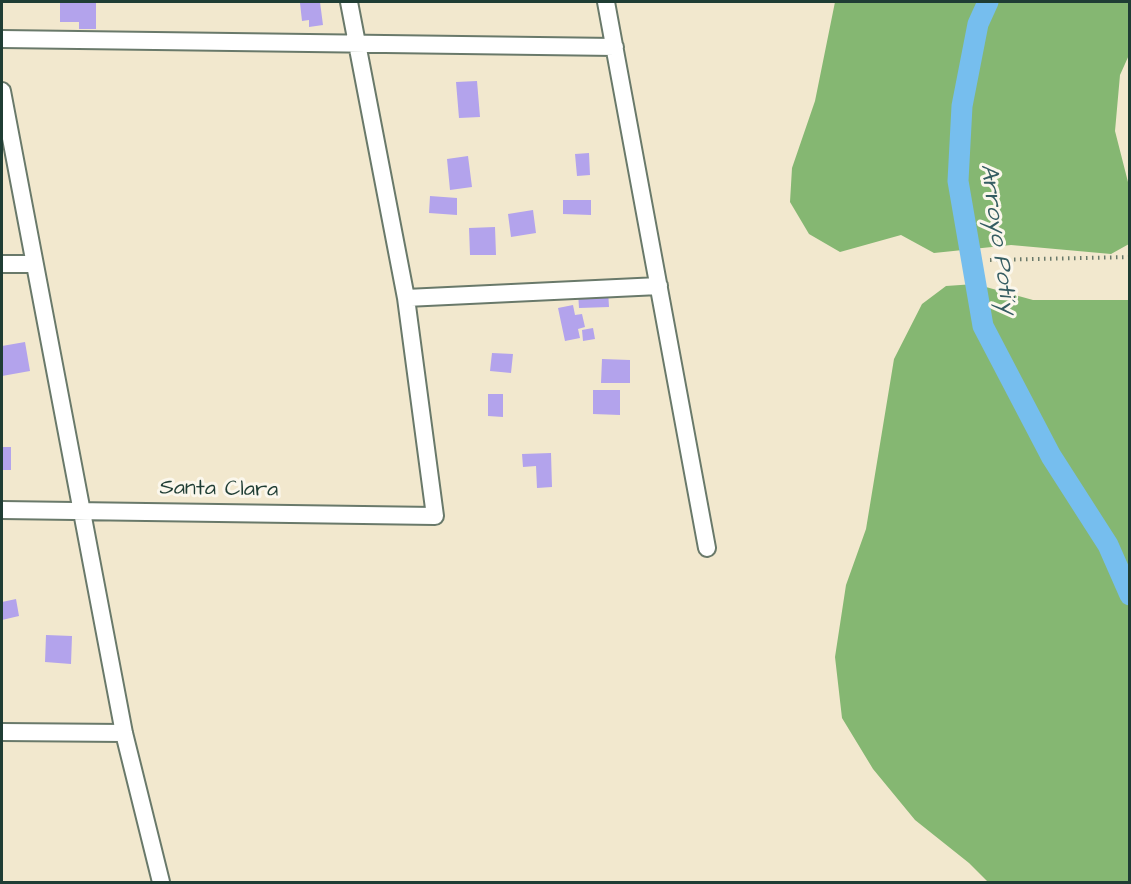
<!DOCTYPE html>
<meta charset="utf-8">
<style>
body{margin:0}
#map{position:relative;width:1131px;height:884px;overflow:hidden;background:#f2e8ce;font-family:"Architects Daughter",sans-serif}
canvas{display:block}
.frame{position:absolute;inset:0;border:3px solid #1f3d34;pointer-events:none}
</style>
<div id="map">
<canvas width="1131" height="884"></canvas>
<div class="frame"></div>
</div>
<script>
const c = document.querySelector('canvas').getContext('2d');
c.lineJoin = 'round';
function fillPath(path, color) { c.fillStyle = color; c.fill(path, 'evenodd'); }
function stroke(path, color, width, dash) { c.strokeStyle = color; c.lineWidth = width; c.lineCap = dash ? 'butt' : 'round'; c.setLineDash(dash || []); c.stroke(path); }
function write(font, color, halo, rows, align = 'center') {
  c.font = font + ' "Architects Daughter",sans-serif'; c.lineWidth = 6; c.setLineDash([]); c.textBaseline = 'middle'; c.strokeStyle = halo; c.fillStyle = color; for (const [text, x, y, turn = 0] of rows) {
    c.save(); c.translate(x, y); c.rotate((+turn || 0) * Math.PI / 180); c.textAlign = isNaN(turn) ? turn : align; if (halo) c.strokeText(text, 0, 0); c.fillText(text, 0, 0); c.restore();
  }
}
fillPath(new Path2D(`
 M 835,2 L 1129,2 L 1129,55 L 1120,75 L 1115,131 L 1129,186 L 1129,244 L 1111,254 L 1011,245 L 934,253 L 901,235 L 840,252 L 809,234 L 790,202 L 792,168 L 815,101 Z
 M 975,284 L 1033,300 L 1129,300 L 1129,882 L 988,882 L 969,863 L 915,820 L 873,769 L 842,718 L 835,657 L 846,585 L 866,529 L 894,359 L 922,304 L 946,286 Z`), '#85b772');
stroke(new Path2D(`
 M 988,2 L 978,24 L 962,106 L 958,181 L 983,326 L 1051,456 L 1108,545 L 1130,595`), '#76beee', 21);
fillPath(new Path2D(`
 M 60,2 L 96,2 L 96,29 L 79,29 L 79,22 L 60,22 Z
 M 320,2 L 323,25 L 309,27 L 309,20 L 302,21 L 300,3 Z
 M 477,81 L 480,117 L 459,118 L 456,82 Z
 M 589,153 L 590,175 L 577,176 L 575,154 Z
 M 468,156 L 472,187 L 450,190 L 447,159 Z
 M 430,196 L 457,198 L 457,215 L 429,213 Z
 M 563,200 L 591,200 L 591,215 L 563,214 Z
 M 533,210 L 536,233 L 511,237 L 508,214 Z
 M 495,227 L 496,255 L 470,255 L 469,228 Z
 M 608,290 L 609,307 L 579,308 L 578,292 Z
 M 573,305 L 575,315 L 582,314 L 585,327 L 578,329 L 580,338 L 565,341 L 558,308 Z
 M 593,328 L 595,339 L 583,341 L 582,330 Z
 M 25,342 L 30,371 L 2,376 L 2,346 Z
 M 492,353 L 513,354 L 511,373 L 490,371 Z
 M 602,359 L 630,360 L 630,383 L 601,383 Z
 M 593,390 L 620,390 L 620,415 L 593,414 Z
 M 488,394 L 503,394 L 503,417 L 488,416 Z
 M 2,447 L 11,447 L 11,470 L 2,470 Z
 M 551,453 L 552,487 L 537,488 L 536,466 L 523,467 L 522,454 Z
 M 16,599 L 19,616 L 2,620 L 2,602 Z
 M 46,635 L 72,636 L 71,664 L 45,662 Z`), '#b3a3ec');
const street = new Path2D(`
 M 606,2 L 707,548
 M 2,39 L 615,47
 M 2,91 L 124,733 L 161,882
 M 2,264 L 34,264
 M 406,298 L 659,286
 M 2,510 L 435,516 L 406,298 L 349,2
 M 2,732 L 124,733`);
stroke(street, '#69796a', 20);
stroke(new Path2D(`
 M 990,260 L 1130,257`), '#69796a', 4, [1.5, 4.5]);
stroke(street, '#fff', 16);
write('22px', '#1f3d34', '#fbf7ec', [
 ["Santa Clara",219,490,1]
]);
write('italic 24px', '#355d62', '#fbf7ec', [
 ["Arroyo Poti´y",997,239,82]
]);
</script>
